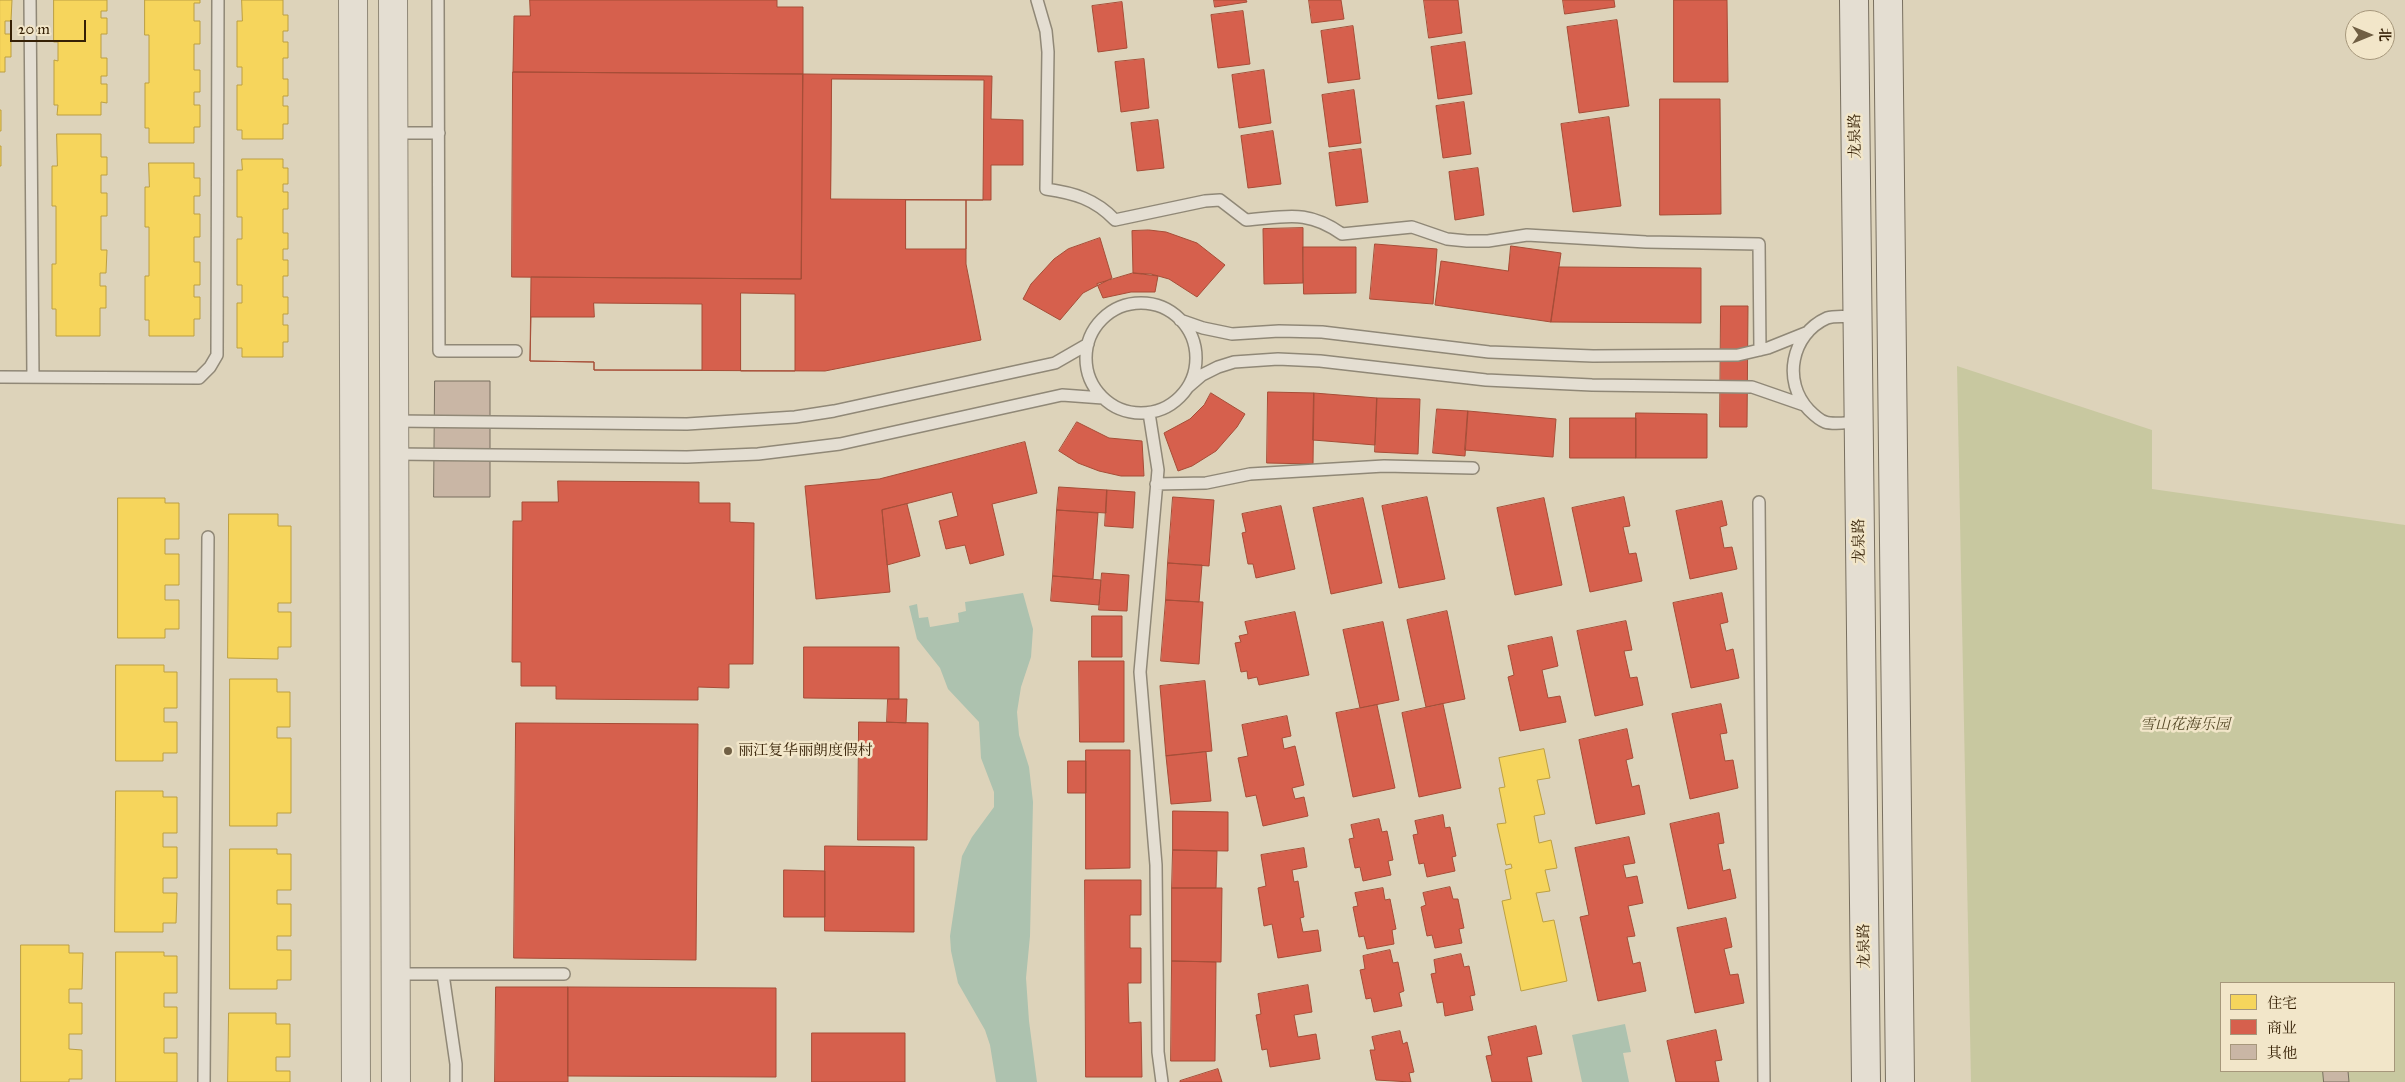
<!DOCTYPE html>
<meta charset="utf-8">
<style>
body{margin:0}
#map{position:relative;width:2405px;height:1082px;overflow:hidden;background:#ddd3ba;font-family:"IM FELL Great Primer","Noto Serif SC",serif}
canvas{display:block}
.legend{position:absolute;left:2220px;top:982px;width:175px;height:90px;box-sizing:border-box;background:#f2e6c9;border:1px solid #a6977b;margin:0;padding:6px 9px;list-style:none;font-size:15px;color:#352005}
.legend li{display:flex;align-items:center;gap:10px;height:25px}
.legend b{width:25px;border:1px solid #a6977b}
.north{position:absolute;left:2345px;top:10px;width:50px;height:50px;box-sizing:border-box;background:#f2e6c9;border:1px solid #a6977b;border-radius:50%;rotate:90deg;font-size:14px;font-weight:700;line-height:20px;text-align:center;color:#352005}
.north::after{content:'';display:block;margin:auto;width:18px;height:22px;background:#705f44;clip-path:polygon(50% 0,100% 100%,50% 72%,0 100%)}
.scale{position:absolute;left:10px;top:20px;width:76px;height:22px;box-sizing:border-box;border:2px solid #352005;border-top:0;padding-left:6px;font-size:15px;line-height:18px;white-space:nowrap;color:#352005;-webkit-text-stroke:4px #f2e6c9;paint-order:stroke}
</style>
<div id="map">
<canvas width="2405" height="1082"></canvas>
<ul class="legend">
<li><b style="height:14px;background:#f6d55c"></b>住宅</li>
<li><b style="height:14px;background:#d6604d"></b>商业</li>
<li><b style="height:14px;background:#c9b6a5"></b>其他</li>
</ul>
<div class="north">北</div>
<div class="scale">20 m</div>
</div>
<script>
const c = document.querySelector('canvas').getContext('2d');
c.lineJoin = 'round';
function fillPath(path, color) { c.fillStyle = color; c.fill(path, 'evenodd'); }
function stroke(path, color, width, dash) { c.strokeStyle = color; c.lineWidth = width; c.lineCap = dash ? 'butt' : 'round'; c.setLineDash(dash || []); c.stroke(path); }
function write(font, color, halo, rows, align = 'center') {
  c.font = font + ' "IM FELL Great Primer","Noto Serif SC",serif'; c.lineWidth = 5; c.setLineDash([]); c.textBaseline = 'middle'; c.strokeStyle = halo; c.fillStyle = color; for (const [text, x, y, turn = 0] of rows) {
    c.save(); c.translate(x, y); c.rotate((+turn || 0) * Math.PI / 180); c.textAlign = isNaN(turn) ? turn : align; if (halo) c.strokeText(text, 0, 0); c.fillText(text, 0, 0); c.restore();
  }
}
fillPath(new Path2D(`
 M 1957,366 L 2152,430 L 2152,489 L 2405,525 L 2405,1082 L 1971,1082 ZM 2221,983 L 2394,983 L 2394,1071 L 2221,1071 Z`), '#c8c8a0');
fillPath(new Path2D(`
 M 1023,593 L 1033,629 L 1031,657 L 1021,687 L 1017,712 L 1019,735 L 1029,767 L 1033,802 L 1030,936 L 1026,978 L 1029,1021 L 1037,1082 L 996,1082 L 990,1045 L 985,1030 L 958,983 L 951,951 L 950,936 L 962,856 L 972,837 L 994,807 L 994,792 L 981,758 L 979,722 L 948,689 L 940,668 L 917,639 L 909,606 L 917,604 L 919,618 L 928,617 L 930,627 L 959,622 L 958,613 L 966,611 L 965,602 Z
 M 1625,1024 L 1631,1052 L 1623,1053 L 1629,1082 L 1582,1082 L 1572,1035 Z`), '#adc2af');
const homes = new Path2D(`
 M 0,0 L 12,0 L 11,21 L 5,21 L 5,34 L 11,34 L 11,57 L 5,57 L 5,72 L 0,72 Z
 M 54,0 L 107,0 L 107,11 L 101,11 L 101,18 L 107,18 L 107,34 L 101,34 L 101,58 L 107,58 L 107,76 L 101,76 L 101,84 L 107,84 L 107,103 L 101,102 L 101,115 L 57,115 L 58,105 L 54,105 L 54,60 L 58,61 L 58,42 L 54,42 Z
 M 145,0 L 200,0 L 200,3 L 194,3 L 194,21 L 200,21 L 200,44 L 194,44 L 194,70 L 200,70 L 200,92 L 194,92 L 194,105 L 200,105 L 200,127 L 194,127 L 194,143 L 149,143 L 149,128 L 145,128 L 145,83 L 149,83 L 149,35 L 145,35 Z
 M 242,0 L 283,0 L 283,15 L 288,15 L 288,31 L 283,31 L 283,42 L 288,42 L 288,58 L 283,58 L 283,79 L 288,79 L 288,96 L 283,96 L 283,106 L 288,106 L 288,124 L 283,124 L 283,139 L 242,139 L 242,130 L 237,130 L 237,85 L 242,85 L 242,67 L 237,67 L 237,21 L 242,21 Z
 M 0,110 L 1,110 L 1,131 L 0,131 Z
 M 57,134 L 101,134 L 101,157 L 107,157 L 107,175 L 101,175 L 101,193 L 107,193 L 107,216 L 101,216 L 101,250 L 107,250 L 106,273 L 100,273 L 100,286 L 106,286 L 106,308 L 100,308 L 100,336 L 56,336 L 56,309 L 52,309 L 52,264 L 56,264 L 56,206 L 52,206 L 52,166 L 57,166 Z
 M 0,146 L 1,146 L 1,166 L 0,166 Z
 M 242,159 L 283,159 L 283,168 L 288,168 L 288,184 L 283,184 L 283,192 L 288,192 L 288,209 L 283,209 L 283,233 L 288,233 L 288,249 L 283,249 L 283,260 L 288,260 L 288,276 L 283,276 L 283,297 L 288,297 L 288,314 L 283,314 L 283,325 L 288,325 L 288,342 L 283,342 L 283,357 L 242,357 L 242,348 L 237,348 L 237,303 L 242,303 L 242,285 L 237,285 L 237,239 L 242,239 L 242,217 L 237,217 L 237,170 L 242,170 Z
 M 149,163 L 194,163 L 194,178 L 200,178 L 200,196 L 194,196 L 194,214 L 200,214 L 200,237 L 194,237 L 194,262 L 200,262 L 200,285 L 194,285 L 194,297 L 200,297 L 200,319 L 194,319 L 194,336 L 149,336 L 149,320 L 145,320 L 145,276 L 149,276 L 149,227 L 145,227 L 145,187 L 149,187 Z
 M 118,498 L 165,498 L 165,503 L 179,503 L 179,539 L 165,539 L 165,554 L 179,554 L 179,585 L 165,585 L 165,600 L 179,600 L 179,629 L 165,629 L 165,638 L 118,638 Z
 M 229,514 L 278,514 L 278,526 L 291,526 L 291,603 L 278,603 L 278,612 L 291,612 L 291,647 L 278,647 L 278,659 L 228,658 Z
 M 116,665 L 164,665 L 164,672 L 177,672 L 177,708 L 164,708 L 164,722 L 177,722 L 177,753 L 163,753 L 163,761 L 116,761 Z
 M 230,679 L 277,679 L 277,692 L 290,692 L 290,727 L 277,727 L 277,738 L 291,738 L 291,813 L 277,813 L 277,826 L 230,826 Z
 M 1544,749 L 1550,778 L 1537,780 L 1545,814 L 1534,816 L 1539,843 L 1551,840 L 1557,868 L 1545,870 L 1550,891 L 1536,893 L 1543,922 L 1554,920 L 1567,981 L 1521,991 L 1502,901 L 1511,899 L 1505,870 L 1512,868 L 1511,864 L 1506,865 L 1497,824 L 1506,823 L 1499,788 L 1505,787 L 1499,758 Z
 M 116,791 L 163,791 L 163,797 L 177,797 L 177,833 L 163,833 L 163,847 L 177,847 L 177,878 L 163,878 L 163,893 L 177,893 L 176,923 L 163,923 L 163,932 L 115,932 Z
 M 230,849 L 277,849 L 277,854 L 291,854 L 291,890 L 277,890 L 277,904 L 291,904 L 291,936 L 277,936 L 277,950 L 291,950 L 291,980 L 277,980 L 277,989 L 230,989 Z
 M 21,945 L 69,945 L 69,953 L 83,953 L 82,989 L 69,989 L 69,1003 L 82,1003 L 82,1034 L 69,1034 L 69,1049 L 82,1050 L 82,1079 L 69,1079 L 69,1082 L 21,1082 Z
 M 116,952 L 164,952 L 164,956 L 177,956 L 177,993 L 164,993 L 164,1007 L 177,1007 L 177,1038 L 164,1038 L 164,1053 L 177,1053 L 177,1082 L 116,1082 Z
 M 229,1013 L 276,1013 L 276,1024 L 290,1024 L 290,1057 L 276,1057 L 276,1071 L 290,1071 L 290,1082 L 228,1082 Z`);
fillPath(homes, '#f6d55c');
stroke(homes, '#bc9f42', 1);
const shops = new Path2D(`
 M 530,0 L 777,0 L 777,7 L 803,7 L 803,74 L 513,72 L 514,16 L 530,16 Z
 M 1214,0 L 1246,0 L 1247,2 L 1215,7 Z
 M 1309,0 L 1341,0 L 1344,19 L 1312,23 Z
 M 1424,0 L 1458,0 L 1462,33 L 1429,38 Z
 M 1563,0 L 1614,0 L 1615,7 L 1565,14 Z
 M 1674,0 L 1727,0 L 1728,82 L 1674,82 Z
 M 1122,2 L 1127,48 L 1098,52 L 1092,6 Z
 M 1243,11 L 1250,64 L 1218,68 L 1211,15 Z
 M 1617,20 L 1629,106 L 1579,113 L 1567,27 Z
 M 1353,26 L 1360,79 L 1328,83 L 1321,31 Z
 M 1465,42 L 1472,94 L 1438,99 L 1431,47 Z
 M 1144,59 L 1149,108 L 1121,112 L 1115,62 Z
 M 1264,70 L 1271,123 L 1239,128 L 1232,75 Z
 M 513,72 L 803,74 L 801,279 L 512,277 Z
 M 803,74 L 992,76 L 991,119 L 1023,120 L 1023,165 L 991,165 L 991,200 L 966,200 L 966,264 L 981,340 L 825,371 L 594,370 L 594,362 L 530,361 L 531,277 L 801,279 Z
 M 832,79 L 984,80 L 983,200 L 831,199 Z
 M 1354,90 L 1361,143 L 1329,147 L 1322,95 Z
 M 1660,99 L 1720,99 L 1721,214 L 1660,215 Z
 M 1464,102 L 1471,154 L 1443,158 L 1436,106 Z
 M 1609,117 L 1621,206 L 1573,212 L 1561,124 Z
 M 1158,120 L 1164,168 L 1137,171 L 1131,123 Z
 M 1273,131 L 1281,184 L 1248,188 L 1241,136 Z
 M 1361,149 L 1368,202 L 1336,206 L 1329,153 Z
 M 1478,168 L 1484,215 L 1455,220 L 1449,172 Z
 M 906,200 L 966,200 L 966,249 L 906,249 Z
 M 1303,228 L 1303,283 L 1264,284 L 1263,229 Z
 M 1149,230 L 1166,232 L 1197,243 L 1225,265 L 1197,297 L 1169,279 L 1151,274 L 1133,273 L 1132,231 Z
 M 1100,238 L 1112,278 L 1083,293 L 1060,320 L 1023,299 L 1031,284 L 1054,259 L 1068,249 Z
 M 1375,244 L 1437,249 L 1433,304 L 1370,299 Z
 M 1511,246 L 1561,253 L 1551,322 L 1435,305 L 1441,261 L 1508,271 Z
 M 1303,247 L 1356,247 L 1356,293 L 1304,294 Z
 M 1559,267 L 1701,268 L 1701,323 L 1551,322 Z
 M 1133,273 L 1158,276 L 1155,292 L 1131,292 L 1103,298 L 1097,284 Z
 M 741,293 L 795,294 L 795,371 L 741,371 Z
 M 594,303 L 702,304 L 702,370 L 594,370 L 594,362 L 530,361 L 531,317 L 594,317 Z
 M 1721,306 L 1748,306 L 1747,427 L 1720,427 Z
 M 1268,392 L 1314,393 L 1313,464 L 1267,463 Z
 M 1211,393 L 1245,414 L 1237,427 L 1216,451 L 1192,466 L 1178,471 L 1164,433 L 1190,419 L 1204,405 Z
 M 1314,393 L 1377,398 L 1375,445 L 1313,440 Z
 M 1377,398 L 1420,399 L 1418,454 L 1375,452 Z
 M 1437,409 L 1468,411 L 1465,456 L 1433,453 Z
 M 1468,411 L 1556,419 L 1553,457 L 1465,450 Z
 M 1636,413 L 1707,414 L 1707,458 L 1636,458 Z
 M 1570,418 L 1636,418 L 1636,458 L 1570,458 Z
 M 1077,422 L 1109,438 L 1142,441 L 1144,476 L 1121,476 L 1099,471 L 1078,463 L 1059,451 Z
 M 1025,442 L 1037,493 L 992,504 L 1004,555 L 970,564 L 965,545 L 946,549 L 939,521 L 958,516 L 952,492 L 882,510 L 890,592 L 816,599 L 805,486 L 879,479 Z
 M 558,481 L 699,482 L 699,503 L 730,503 L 730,522 L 754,523 L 753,664 L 729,664 L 729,688 L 698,687 L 698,700 L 556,699 L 556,686 L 521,686 L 521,662 L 512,662 L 513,521 L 522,521 L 522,502 L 558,502 Z
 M 1059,487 L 1107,490 L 1106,513 L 1057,510 Z
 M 1107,490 L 1135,492 L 1133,528 L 1105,526 Z
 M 1173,497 L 1214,500 L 1209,566 L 1168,563 Z
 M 1427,497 L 1445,579 L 1399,588 L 1382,506 Z
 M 1624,497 L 1630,526 L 1623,527 L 1629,554 L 1636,553 L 1642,581 L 1590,592 L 1572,508 Z
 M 1363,498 L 1382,583 L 1331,594 L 1313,508 Z
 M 1544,498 L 1562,585 L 1515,595 L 1497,508 Z
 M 1722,501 L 1727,525 L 1720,527 L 1724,548 L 1732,547 L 1737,569 L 1690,579 L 1676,511 Z
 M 907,504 L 920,556 L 887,565 L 882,510 Z
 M 1281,506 L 1295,569 L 1256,578 L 1253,564 L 1248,564 L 1242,533 L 1246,532 L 1242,514 Z
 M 1057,510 L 1098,513 L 1093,579 L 1053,576 Z
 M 1168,563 L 1202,565 L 1199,602 L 1166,600 Z
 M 1102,573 L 1129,575 L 1127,611 L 1099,610 Z
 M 1053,576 L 1101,580 L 1099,605 L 1051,601 Z
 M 1722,593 L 1728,622 L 1720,624 L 1726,651 L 1733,649 L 1739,678 L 1691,688 L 1673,603 Z
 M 1166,600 L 1203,602 L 1199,664 L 1161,661 Z
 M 1447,611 L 1465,699 L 1426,707 L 1407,620 Z
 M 1295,612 L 1309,675 L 1259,685 L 1257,677 L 1248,679 L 1247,671 L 1241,672 L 1235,643 L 1241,642 L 1239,636 L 1248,634 L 1245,622 Z
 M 1092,616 L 1122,616 L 1122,657 L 1092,657 Z
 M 1626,621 L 1632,650 L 1624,651 L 1630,678 L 1637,677 L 1643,705 L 1595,716 L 1577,631 Z
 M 1383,622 L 1399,700 L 1360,708 L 1343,630 Z
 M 1552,637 L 1558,666 L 1542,670 L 1548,698 L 1560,696 L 1566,722 L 1520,731 L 1508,677 L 1514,675 L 1508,646 Z
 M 804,647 L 899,647 L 899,699 L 804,698 Z
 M 1079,661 L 1124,661 L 1124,742 L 1080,742 Z
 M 1205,681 L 1212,751 L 1166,756 L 1160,686 Z
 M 888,699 L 907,699 L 906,723 L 887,722 Z
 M 1443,704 L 1461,788 L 1419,797 L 1402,713 Z
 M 1721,704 L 1727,733 L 1720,734 L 1725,761 L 1733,760 L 1738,788 L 1690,799 L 1672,714 Z
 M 1377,705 L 1395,788 L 1353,797 L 1336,713 Z
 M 1287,716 L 1291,736 L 1282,738 L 1284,749 L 1295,746 L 1304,785 L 1292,788 L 1295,799 L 1304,797 L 1308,816 L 1263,826 L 1256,795 L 1246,797 L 1238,758 L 1248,756 L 1242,725 Z
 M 859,722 L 928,723 L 927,840 L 858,840 Z
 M 516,723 L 698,724 L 696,960 L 514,958 Z
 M 1627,729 L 1633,758 L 1626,760 L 1632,787 L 1639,785 L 1645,814 L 1596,824 L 1579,740 Z
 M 1086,750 L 1130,750 L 1130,868 L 1086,869 Z
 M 1206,752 L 1211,801 L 1171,804 L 1166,756 Z
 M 1068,761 L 1086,761 L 1086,793 L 1068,793 Z
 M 1173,811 L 1228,812 L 1228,851 L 1173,850 Z
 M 1719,813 L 1724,843 L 1718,844 L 1723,871 L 1730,869 L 1736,898 L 1688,909 L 1670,824 Z
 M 1443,815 L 1445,828 L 1450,827 L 1456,856 L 1452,857 L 1455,871 L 1427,877 L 1424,863 L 1419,864 L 1413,835 L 1418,834 L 1415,821 Z
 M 1379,819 L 1382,832 L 1387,831 L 1393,860 L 1388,861 L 1391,875 L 1363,881 L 1360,867 L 1355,868 L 1349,839 L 1354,838 L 1351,825 Z
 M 1629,837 L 1635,863 L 1623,865 L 1626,878 L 1637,876 L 1643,903 L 1628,906 L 1635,936 L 1627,937 L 1633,964 L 1640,962 L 1646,991 L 1598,1001 L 1580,917 L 1589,915 L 1575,848 Z
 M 825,846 L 914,847 L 914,932 L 825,931 Z
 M 1304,848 L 1307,867 L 1292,870 L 1294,882 L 1298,881 L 1304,917 L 1300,918 L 1303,932 L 1318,930 L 1321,951 L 1278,958 L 1272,924 L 1264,926 L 1258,888 L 1266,886 L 1261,855 Z
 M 1173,850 L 1217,851 L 1216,888 L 1172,888 Z
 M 784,870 L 825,871 L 825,917 L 784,917 Z
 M 1085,880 L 1141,880 L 1141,915 L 1130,915 L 1130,948 L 1141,948 L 1141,983 L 1128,983 L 1129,1023 L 1141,1022 L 1142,1077 L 1086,1077 Z
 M 1450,887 L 1453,899 L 1458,899 L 1464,928 L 1459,929 L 1462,943 L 1435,948 L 1432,935 L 1427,936 L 1421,907 L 1426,905 L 1423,893 Z
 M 1172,888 L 1222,888 L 1221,962 L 1172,961 Z
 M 1383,888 L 1385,900 L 1390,899 L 1396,929 L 1392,930 L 1394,944 L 1367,949 L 1364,936 L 1359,937 L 1353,907 L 1358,906 L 1355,893 Z
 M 1726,918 L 1732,947 L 1724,949 L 1730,975 L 1738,974 L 1744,1003 L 1695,1013 L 1677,928 Z
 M 1390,950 L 1393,963 L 1398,962 L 1404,991 L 1399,993 L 1402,1006 L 1374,1012 L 1371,998 L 1366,999 L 1360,970 L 1365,969 L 1363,956 Z
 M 1461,954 L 1464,967 L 1469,966 L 1475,995 L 1470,996 L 1473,1010 L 1445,1016 L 1443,1002 L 1437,1003 L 1431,974 L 1436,973 L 1434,960 Z
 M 1172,961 L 1216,962 L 1215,1061 L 1171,1061 Z
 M 1308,985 L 1312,1012 L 1294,1015 L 1298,1037 L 1316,1034 L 1320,1059 L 1270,1067 L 1267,1049 L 1262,1050 L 1256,1015 L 1261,1014 L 1258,994 Z
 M 496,987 L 568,987 L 568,1082 L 495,1082 Z
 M 568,987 L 776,988 L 776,1077 L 568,1076 Z
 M 1536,1026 L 1542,1054 L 1527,1057 L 1532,1082 L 1492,1082 L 1486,1056 L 1492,1055 L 1488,1037 Z
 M 1716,1030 L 1722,1060 L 1715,1061 L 1719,1082 L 1676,1082 L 1667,1041 Z
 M 1400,1031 L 1403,1044 L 1407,1042 L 1414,1072 L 1409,1073 L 1411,1082 L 1376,1080 L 1370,1050 L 1375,1050 L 1372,1037 Z
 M 812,1033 L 905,1033 L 905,1082 L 812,1082 Z
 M 1218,1069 L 1222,1082 L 1180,1082 L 1180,1081 Z`);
fillPath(shops, '#d6604d');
stroke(shops, '#a64d37', 1);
const building = new Path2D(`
 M 435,381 L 490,381 L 490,497 L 434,497 Z
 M 2323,1071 L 2348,1071 L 2349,1082 L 2324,1082 Z`);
fillPath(building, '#c9b6a5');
stroke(building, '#786f5f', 1);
const service = new Path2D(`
 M 30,0 L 33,377
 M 438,0 L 439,351 L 516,351
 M 1037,0 L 1046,31 L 1048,52 L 1046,189 C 1074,193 1095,199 1115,220 L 1205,201 L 1220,200 L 1246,220 C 1286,217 1307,209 1342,234 L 1412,227 L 1447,239 L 1467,241 L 1488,241 L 1527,235 L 1646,242 L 1759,244 L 1760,350
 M 393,133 L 439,133
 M1086 358a55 55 0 1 1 110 0a55 55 0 1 1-110 0Z
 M 1858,317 C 1849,317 1836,315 1827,318 C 1791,334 1782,382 1809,410 C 1813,414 1819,420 1825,422 C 1834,425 1849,422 1859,422
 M 1180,320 L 1203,328 L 1232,334 L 1279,331 L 1322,332 L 1489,352 L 1593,356 L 1738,355 L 1768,348 L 1808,332
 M 0,377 L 199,378 L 210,367 L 217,355 L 218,0
 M 1188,387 L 1202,375 L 1218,367 L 1234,362 L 1278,359 L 1320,361 L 1486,380 L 1592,385 L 1752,387 L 1804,405
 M 1149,413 L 1158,470 L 1140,672 L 1156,865 L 1158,1052 L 1162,1082
 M 394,421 L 687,424 L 795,417 L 834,411 L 1055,363 L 1088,344
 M 394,454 L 687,457 L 758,454 L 840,444 L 1062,395 L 1103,398
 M 1156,484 L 1206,483 L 1250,474 L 1384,466 L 1473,468
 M 1759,502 L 1764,1082
 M 396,974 L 564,974
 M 443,974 L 456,1064 L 456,1082
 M 204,1082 L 208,537`);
const tertiary = new Path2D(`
 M 353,0 L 356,1082
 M 393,0 L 396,1082`);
const secondary = new Path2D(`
 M 1854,0 L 1866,1082
 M 1888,0 L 1900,1082`);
stroke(service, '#908877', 14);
stroke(tertiary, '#908877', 30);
stroke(secondary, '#786f5f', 30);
stroke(service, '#e4ded2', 11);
stroke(tertiary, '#e4ded2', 28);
stroke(secondary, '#e4ded2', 28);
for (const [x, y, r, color] of [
 [728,751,5,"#705f44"]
]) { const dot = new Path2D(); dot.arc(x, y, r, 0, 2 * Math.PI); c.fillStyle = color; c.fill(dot); stroke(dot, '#f2e6c9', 2); }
write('15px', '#352005', '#f2e6c9', [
 ["龙泉路",1856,136,-91],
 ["龙泉路",1860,541,-91],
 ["龙泉路",1865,946,-91]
]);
write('italic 15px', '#554826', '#f2e6c9', [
 ["雪山花海乐园",2185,725]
]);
write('15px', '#352005', '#f2e6c9', [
 ["丽江复华丽朗度假村",738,751]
], 'left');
</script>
